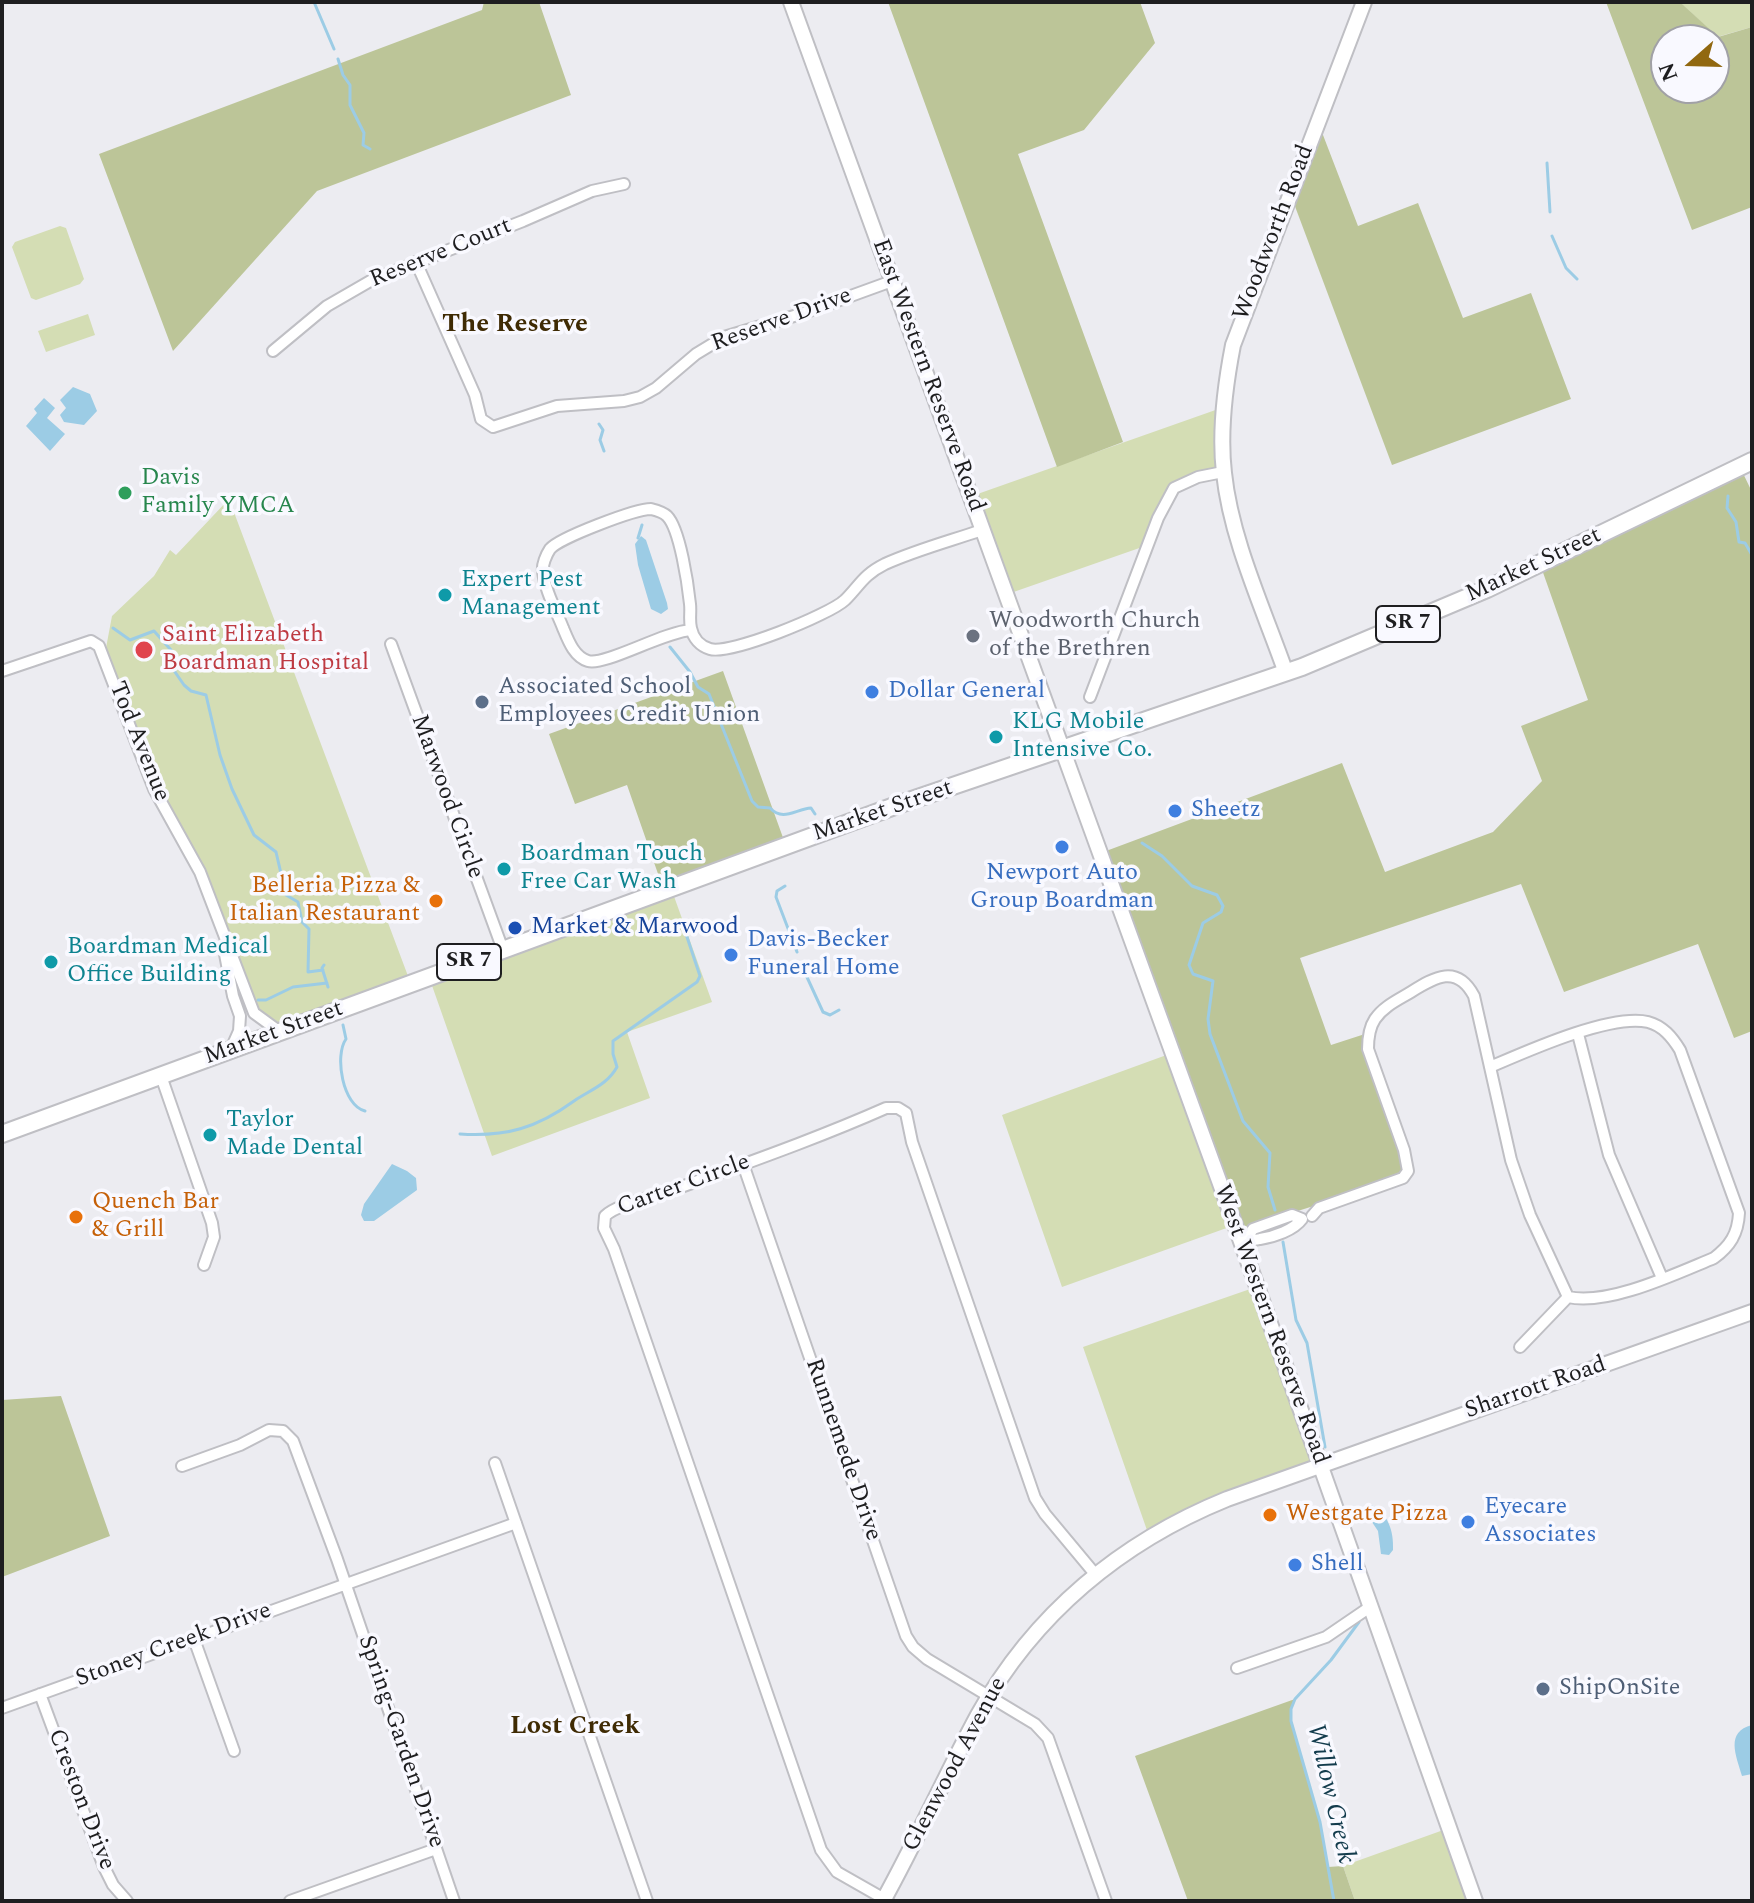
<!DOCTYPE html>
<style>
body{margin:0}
#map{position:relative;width:1754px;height:1903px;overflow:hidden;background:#ececf1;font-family:Spectral,serif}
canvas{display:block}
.frame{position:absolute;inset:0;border:4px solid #1e1e20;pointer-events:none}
.north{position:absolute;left:1650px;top:24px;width:80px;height:80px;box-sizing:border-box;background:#f9f9ff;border:2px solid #a1a1a6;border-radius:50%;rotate:250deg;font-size:22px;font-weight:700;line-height:32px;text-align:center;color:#1e1e20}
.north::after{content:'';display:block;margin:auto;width:28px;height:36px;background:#916810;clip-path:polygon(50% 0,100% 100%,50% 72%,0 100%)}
</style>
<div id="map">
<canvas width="1754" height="1903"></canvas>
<div class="frame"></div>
<div class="north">N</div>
</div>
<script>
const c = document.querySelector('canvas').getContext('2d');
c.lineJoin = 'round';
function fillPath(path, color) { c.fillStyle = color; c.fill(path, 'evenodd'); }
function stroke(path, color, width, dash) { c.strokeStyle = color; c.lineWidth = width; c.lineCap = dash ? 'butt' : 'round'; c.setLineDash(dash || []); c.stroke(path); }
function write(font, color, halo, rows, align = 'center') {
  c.font = font + ' Spectral,serif'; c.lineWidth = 7; c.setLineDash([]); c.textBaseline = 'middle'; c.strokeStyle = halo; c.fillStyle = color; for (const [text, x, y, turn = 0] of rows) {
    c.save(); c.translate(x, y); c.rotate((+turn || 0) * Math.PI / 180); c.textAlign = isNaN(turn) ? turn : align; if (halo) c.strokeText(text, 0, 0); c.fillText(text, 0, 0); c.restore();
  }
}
fillPath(new Path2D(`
 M 1680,2 L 1752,2 L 1752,27 L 1717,37 Z
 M 60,226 L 66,228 L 84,279 L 80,284 L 36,300 L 31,298 L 12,247 L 15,242 Z
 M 88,314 L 95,335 L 46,352 L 38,331 Z
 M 1224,407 L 1223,472 L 1174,488 L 1148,545 L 1005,595 L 969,497 Z
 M 229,499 L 411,984 L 280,1032 L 256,1010 L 174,816 L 140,745 L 106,648 L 112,616 L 154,576 L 170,550 L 176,555 Z
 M 671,888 L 712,1002 L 627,1032 L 650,1098 L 492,1156 L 429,977 Z
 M 1172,1053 L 1235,1225 L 1062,1287 L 1002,1115 Z
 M 1256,1287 L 1319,1465 L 1149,1536 L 1083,1347 Z
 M 1449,1828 L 1475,1901 L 1355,1901 L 1343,1866 Z`), '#d4ddb4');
fillPath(new Path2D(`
 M 484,2 L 539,2 L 571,95 L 317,191 L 173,351 L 99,154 L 482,10 Z
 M 888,2 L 1140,2 L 1155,43 L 1084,130 L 1018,154 L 1123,442 L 1057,467 Z
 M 1606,2 L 1680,2 L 1718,37 L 1752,27 L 1752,207 L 1692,230 ZM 1714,40 L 1714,88 L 1666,88 L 1666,40 Z
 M 1318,122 L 1358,226 L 1418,203 L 1463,318 L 1531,293 L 1571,399 L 1392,465 L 1290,193 Z
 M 1740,467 L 1752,492 L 1752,1031 L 1734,1038 L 1698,944 L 1564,992 L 1521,884 L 1300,958 L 1331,1045 L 1368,1033 L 1404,1150 L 1403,1178 L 1237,1230 L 1098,854 L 1342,763 L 1385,872 L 1493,832 L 1542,781 L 1521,726 L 1588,700 L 1540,564 Z
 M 723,671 L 786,846 L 664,891 L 627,785 L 575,804 L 549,734 Z
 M 61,1396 L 110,1536 L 2,1577 L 2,1400 Z
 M 1295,1699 L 1291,1709 L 1291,1721 L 1320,1822 L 1328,1867 L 1343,1866 L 1355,1901 L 1188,1901 L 1135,1756 Z`), '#bcc598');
fillPath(new Path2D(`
 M 73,387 L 90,394 L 97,411 L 84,425 L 64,422 L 60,415 L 66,408 L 60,400 Z
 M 44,398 L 55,408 L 47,418 L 65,434 L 50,451 L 26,426 L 37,413 L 34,409 Z
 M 641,536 L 646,540 L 667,603 L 668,609 L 661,614 L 651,609 L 638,565 L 635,544 Z
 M 392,1164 L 407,1171 L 416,1178 L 417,1190 L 374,1221 L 364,1221 L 361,1215 L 364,1204 Z
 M 1371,1505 C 1388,1513 1394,1531 1393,1550 L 1389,1555 L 1381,1554 L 1378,1531 L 1366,1513 L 1366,1508 Z
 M 1752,1725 L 1752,1774 L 1742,1776 C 1736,1755 1725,1732 1752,1725 Z`), '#9ccce5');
stroke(new Path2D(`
 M 314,2 L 334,49
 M 338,59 L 343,75 L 350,85 L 350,105 L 364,133 L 363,145 L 370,149
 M 1547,163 L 1550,212
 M 1552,236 L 1566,268 L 1577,279
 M 599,424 L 603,430 L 600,440 L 604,451
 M 1728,496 L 1727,508 L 1736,522 L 1739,542 L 1745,543 L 1752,555
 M 638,538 L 642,525
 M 113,628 L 130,640 L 154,631 L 171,650 L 175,672 L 184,685 L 191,691 L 206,695 L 220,755 L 232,789 L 254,835 L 276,852 L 286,895 L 298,902 L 302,922 L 309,929 L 308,972 L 323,970
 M 670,647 L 690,672 L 698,687 L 709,694 L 752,801 L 758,807 L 770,808 C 783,822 796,809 811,808 L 815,814
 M 1142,843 L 1162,856 L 1192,886 L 1217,895 L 1223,906 L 1221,912 L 1203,923 L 1189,965 L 1193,974 L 1213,981 L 1208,1019 L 1210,1034 L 1243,1121 L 1270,1153 L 1268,1187 L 1275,1210
 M 785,886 L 777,891 L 776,897 L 797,952
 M 324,965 L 322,968 L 328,987
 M 806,975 L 823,1012 L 830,1015 L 839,1010
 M 258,1000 L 266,1000 L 293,987 L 327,983
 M 343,1025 L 346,1039 C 334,1056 343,1106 365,1111
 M 460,1134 C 506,1137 537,1128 574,1101 C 590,1090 607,1085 617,1067 L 613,1054 L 613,1041 L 697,982 L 700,976 L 683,925
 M 1283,1242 L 1296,1320 L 1307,1343 L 1325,1447
 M 1334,1901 L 1320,1822 L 1291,1721 L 1291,1709 L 1295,1699 L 1331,1660 L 1359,1622`), '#9ccce5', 3);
const minor = new Path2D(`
 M 416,262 L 475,395 L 481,419 L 493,427 L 557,406 L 624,401 L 640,397 L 656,388 L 696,354 L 724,337 L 804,313 L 892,281
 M 273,351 L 327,306 L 372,280 L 523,221 L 592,191 L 624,184
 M 691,630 C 663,632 605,666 588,661 C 574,657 568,640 563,628 C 556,610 545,591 543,571 C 542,565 546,555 550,549 C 559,538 635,509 651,509 C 655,510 664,513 667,516 C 680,529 688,585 690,604 C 691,612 689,620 691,628 C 693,638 700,646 710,649 C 730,655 829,615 845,600 C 860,585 863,575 885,564 C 916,550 950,541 982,530
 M 391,644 L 503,950
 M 2,671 L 91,641 L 99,646 L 154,789 L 200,872 L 254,1013 L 280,1032
 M 1090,697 L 1158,518 L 1174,488 L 1198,477 L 1223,472
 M 224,949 L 233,996 L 240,1016 L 239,1031 L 231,1049
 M 1578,1034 L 1609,1155 L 1662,1278
 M 1490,1067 C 1525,1052 1611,1013 1648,1022 C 1663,1026 1672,1037 1680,1050 L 1739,1213 C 1738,1234 1730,1246 1714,1258 C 1675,1274 1608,1306 1568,1297 L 1520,1347
 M 161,1076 L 212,1223 L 214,1237 L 204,1265
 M 743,1164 L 906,1636 L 913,1647 L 927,1659 L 1035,1724 L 1048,1738 L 1106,1901
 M 1312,1216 L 1319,1208 L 1403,1178 L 1408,1171 L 1404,1150 L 1368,1049 C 1368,1038 1369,1028 1375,1019 C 1384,1006 1398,1000 1411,992 C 1435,977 1457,964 1474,996 L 1511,1160 L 1530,1215 L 1568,1297
 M 1240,1241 C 1248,1238 1252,1241 1260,1239 C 1274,1237 1294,1230 1302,1219 L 1292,1215 L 1253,1229 L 1247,1238
 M 495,1463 L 647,1901
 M 182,1466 L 240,1445 L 269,1430 L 283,1431 L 293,1441 L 337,1559 L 454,1901
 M 194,1639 L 234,1751
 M 1237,1668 L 1326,1637 L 1370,1607
 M 40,1694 L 104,1867 L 113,1885 L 127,1901
 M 2,1708 L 516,1523
 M 290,1901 L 436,1849
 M 888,1901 L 837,1872 L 821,1850 L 614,1249 L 604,1228 L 605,1216 C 617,1204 654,1197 673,1190 C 744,1164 816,1139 886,1108 L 898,1108 L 906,1113 L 912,1142 L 1035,1498 L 1045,1514 L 1095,1574`);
const tertiary = new Path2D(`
 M 883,1901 C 917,1840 945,1776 978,1715 C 1034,1614 1121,1542 1227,1499 L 1752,1312`);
const secondary = new Path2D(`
 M 791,2 L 1238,1233 L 1475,1901
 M 1286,673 C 1264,610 1231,540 1224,473 C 1219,431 1225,386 1233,345 L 1364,2`);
const primary = new Path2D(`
 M 2,1134 L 900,804 L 1302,667 L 1487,589 L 1752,461`);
stroke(minor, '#bfbfc4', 14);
stroke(tertiary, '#bfbfc4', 18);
stroke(secondary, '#bfbfc4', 18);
stroke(primary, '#bfbfc4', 20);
stroke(minor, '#fff', 10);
stroke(tertiary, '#fff', 14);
stroke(secondary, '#fff', 14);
stroke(primary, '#fff', 16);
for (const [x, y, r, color] of [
 [125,493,8,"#2e9e5b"],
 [445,595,8,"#0f9aa8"],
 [973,636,8,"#6b7280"],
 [144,650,10,"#e0444e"],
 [872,692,8,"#3f7fe0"],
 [482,702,8,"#5c6f8a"],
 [996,737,8,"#0f9aa8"],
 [1175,811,8,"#3f7fe0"],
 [1062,847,8,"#3f7fe0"],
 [504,869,8,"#0f9aa8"],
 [436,901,8,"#e8710a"],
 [515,928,8,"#1a4fb4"],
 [731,955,8,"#3f7fe0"],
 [51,962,8,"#0f9aa8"],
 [210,1135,8,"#0f9aa8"],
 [76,1217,8,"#e8710a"],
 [1270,1515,8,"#e8710a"],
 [1468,1522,8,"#3f7fe0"],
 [1295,1565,8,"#3f7fe0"],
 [1543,1689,8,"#5c6f8a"]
]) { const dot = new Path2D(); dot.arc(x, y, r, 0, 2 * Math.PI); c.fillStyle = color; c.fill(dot); stroke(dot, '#f9f9ff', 3); }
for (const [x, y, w] of [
 [1408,624,64],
 [469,962,64]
]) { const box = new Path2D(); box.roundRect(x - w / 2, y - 18, w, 36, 6); c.fillStyle = '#f9f9ff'; c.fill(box); stroke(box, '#1e1e20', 2); }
write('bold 22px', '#1e1e20', null, [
 ["SR 7",1408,624],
 ["SR 7",469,962]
]);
write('24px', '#1e1e20', '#f9f9ff', [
 ["Woodworth Road",1275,233,-69],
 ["Reserve Court",441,254,-22],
 ["Reserve Drive",782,321,-20],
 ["East Western Reserve Road",927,376,70],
 ["Market Street",1534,566,-25],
 ["Tod Avenue",138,742,68],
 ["Marwood Circle",446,797,70],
 ["Market Street",883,812,-19],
 ["Market Street",274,1034,-20],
 ["Carter Circle",684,1186,-20],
 ["West Western Reserve Road",1270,1325,70],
 ["Sharrott Road",1536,1389,-19],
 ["Runnemede Drive",842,1450,71],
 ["Stoney Creek Drive",174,1646,-20],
 ["Spring-Garden Drive",400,1742,71],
 ["Glenwood Avenue",956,1765,-62],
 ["Creston Drive",80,1800,69]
]);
write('24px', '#27864d', '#f9f9ff', [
 ["Davis",141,479],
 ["Family YMCA",141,507]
], 'left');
write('24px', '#0d838f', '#f9f9ff', [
 ["Expert Pest",461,581],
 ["Management",461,609],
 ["KLG Mobile",1012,723],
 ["Intensive Co.",1012,751],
 ["Boardman Touch",520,855],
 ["Free Car Wash",520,883],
 ["Boardman Medical",67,948],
 ["Office Building",67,976],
 ["Taylor",226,1121],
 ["Made Dental",226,1149]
], 'left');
write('24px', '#5b616d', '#f9f9ff', [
 ["Woodworth Church",989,622],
 ["of the Brethren",989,650]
], 'left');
write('24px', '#be3a42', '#f9f9ff', [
 ["Saint Elizabeth",162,636],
 ["Boardman Hospital",162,664]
], 'left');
write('24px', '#4e5e75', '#f9f9ff', [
 ["Associated School",498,688],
 ["Employees Credit Union",498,716],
 ["ShipOnSite",1559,1689]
], 'left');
write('24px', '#366cbe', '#f9f9ff', [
 ["Dollar General",888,692],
 ["Sheetz",1191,811],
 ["Newport Auto",1062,874,"center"],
 ["Group Boardman",1062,902,"center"],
 ["Davis-Becker",747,941],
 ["Funeral Home",747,969],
 ["Eyecare",1484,1508],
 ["Associates",1484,1536],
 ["Shell",1311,1565]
], 'left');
write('24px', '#c56008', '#f9f9ff', [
 ["Belleria Pizza &",420,887,"right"],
 ["Italian Restaurant",420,915,"right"],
 ["Quench Bar",92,1203],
 ["& Grill",92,1231],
 ["Westgate Pizza",1286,1515]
], 'left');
write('24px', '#164399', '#f9f9ff', [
 ["Market & Marwood",531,928]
], 'left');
write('bold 26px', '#3f2b04', '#f9f9ff', [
 ["The Reserve",515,326],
 ["Lost Creek",575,1728]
]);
write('italic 26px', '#133c4d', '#f9f9ff', [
 ["Willow Creek",1329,1794,77]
]);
</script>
